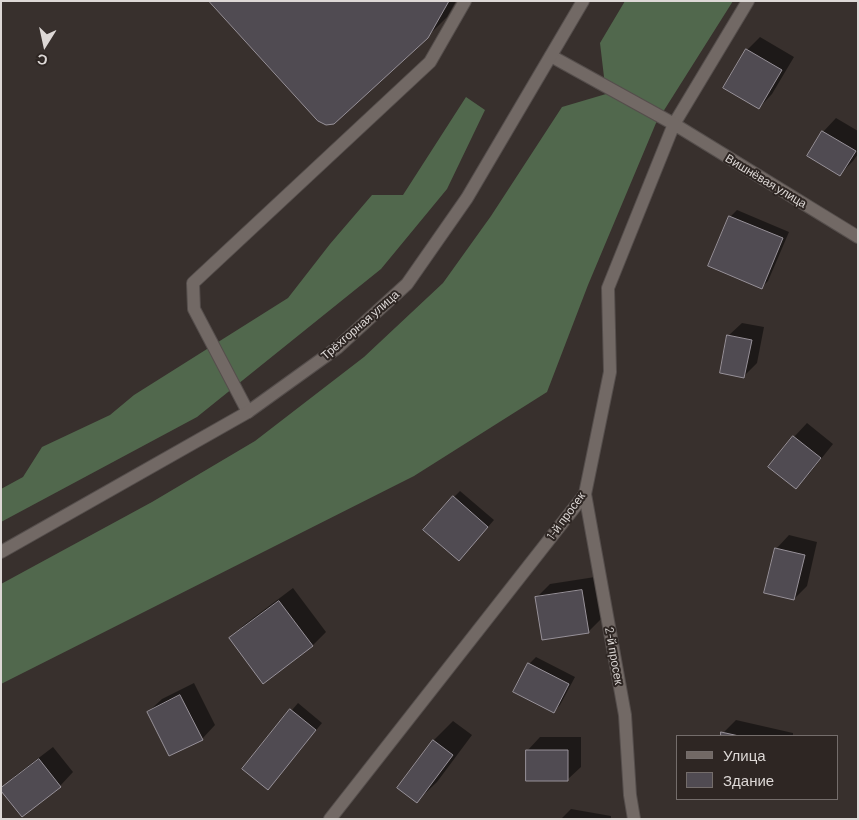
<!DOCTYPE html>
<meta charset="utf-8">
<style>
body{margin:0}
#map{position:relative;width:859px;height:820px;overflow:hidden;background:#38302d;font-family:Barlow,sans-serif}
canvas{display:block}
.frame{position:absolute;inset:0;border:2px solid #ddd8d6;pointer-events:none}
.legend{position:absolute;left:676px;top:735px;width:162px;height:65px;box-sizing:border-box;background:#2e2623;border:1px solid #746d6b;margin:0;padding:6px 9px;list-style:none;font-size:15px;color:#ddd8d6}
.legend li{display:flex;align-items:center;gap:10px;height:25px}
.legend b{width:25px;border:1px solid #746d6b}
.north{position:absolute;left:20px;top:20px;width:50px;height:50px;-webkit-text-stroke:4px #2e2623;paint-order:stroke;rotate:190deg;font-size:14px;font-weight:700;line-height:20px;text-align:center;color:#ddd8d6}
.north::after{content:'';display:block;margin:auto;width:18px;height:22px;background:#ddd8d6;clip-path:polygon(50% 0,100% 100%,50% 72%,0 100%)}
</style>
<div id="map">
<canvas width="859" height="820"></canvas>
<div class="frame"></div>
<ul class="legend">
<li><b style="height:6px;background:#726965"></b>Улица</li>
<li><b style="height:14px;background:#504b52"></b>Здание</li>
</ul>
<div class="north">С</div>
</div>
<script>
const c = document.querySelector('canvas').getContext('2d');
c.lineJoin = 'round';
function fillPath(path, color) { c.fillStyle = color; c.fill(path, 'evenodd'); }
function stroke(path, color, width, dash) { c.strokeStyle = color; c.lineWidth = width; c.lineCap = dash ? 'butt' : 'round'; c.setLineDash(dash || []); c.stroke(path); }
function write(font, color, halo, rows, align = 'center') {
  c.font = font + ' Barlow,sans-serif'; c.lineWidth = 4; c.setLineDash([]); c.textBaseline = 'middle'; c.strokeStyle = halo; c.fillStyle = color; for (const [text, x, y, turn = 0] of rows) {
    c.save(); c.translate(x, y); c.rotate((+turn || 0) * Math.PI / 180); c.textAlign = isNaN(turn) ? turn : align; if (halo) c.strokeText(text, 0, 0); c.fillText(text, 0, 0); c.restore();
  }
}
fillPath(new Path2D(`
 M 625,1 L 733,1 L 656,123 L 588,285 L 547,392 L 414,476 L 1,684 L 1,584 L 152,502 L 255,441 L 364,357 L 443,283 L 491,216 L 562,107 L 606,94 L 600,43 Z
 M 466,97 L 485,110 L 447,189 L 381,269 L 197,417 L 1,522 L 1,489 L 23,477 L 42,447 L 110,415 L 134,395 L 288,298 L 330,244 L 372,195 L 403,195 Z`), '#51684d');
fillPath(new Path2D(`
 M 210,1 L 456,1 L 447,17 L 427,37 Z
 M 760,37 L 794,57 L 772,94 L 759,108 L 747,50 Z
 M 836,118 L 858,131 L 858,154 L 853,161 L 840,174 L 809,156 L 823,132 Z
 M 737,210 L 789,232 L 768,281 L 762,287 L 730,217 Z
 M 742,323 L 764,327 L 757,363 L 744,376 L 728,336 Z
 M 807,423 L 833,444 L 809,474 L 796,488 L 770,467 L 794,437 Z
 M 460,491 L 494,520 L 465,553 L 454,497 Z
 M 789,535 L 817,542 L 807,586 L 794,599 L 776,549 Z
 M 595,577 L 601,619 L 588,632 L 537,597 L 550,584 Z
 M 293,588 L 326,632 L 313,645 L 263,682 L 231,638 L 244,625 Z
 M 536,657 L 575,677 L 560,705 L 554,711 L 529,664 Z
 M 194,683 L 215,725 L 202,739 L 148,712 L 162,699 Z
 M 298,703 L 322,723 L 274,782 L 243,768 Z
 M 736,720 L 793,733 L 793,736 L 722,736 L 723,733 Z
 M 453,721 L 472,735 L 437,782 L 417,801 L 399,787 L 434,740 Z
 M 540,737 L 581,737 L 581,767 L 567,780 L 527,751 Z
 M 53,747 L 73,772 L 60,786 L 2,790 L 15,776 Z
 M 571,809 L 611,816 L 611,819 L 561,819 Z`), '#0007');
const building = new Path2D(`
 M 209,1 L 449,1 L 428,38 L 334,124 L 326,125 L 318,121 Z
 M 746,49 L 782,70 L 759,109 L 723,88 Z
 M 822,131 L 856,151 L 840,176 L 807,156 Z
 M 729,216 L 783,238 L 762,289 L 708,266 Z
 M 727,335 L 752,340 L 744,378 L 720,373 Z
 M 793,436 L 821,458 L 796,489 L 768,467 Z
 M 453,496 L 488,527 L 459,561 L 423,530 Z
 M 775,548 L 805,555 L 794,600 L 764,593 Z
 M 582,590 L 589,633 L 542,640 L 535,597 Z
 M 279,601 L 313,646 L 263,684 L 229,638 Z
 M 528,663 L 569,684 L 554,713 L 513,692 Z
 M 180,695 L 203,740 L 169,756 L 147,712 Z
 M 290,709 L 316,730 L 268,790 L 242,769 Z
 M 721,732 L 739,736 L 721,736 Z
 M 433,740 L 453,755 L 417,803 L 397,788 Z
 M 526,750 L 568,750 L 568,781 L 526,781 Z
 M 39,759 L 61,787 L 22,817 L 1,791 L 1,788 Z`);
fillPath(building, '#504b52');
stroke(building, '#979199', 1);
const service = new Path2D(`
 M 674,124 L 748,1
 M 248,412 L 194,309 L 193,283 L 430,62 L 465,1`);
const minor = new Path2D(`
 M 551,56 L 674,124 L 858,237
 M 585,494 L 625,715 L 630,795 L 634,819
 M 330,819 L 585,494 L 610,372 L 608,288 L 674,124`);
const tertiary = new Path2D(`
 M 1,552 L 248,412 L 337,348 L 407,284 L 467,198 L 583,1`);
stroke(service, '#554e4c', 14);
stroke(minor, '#554e4c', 14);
stroke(tertiary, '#554e4c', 14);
stroke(service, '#726965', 12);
stroke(minor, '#726965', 12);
stroke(tertiary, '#726965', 12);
write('12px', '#ddd8d6', '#2e2623', [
 ["Вишнёвая улица",766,181,31],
 ["Трёхгорная улица",360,325,-41],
 ["1-й просек",566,516,-54],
 ["2-й просек",614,656,80]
]);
</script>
